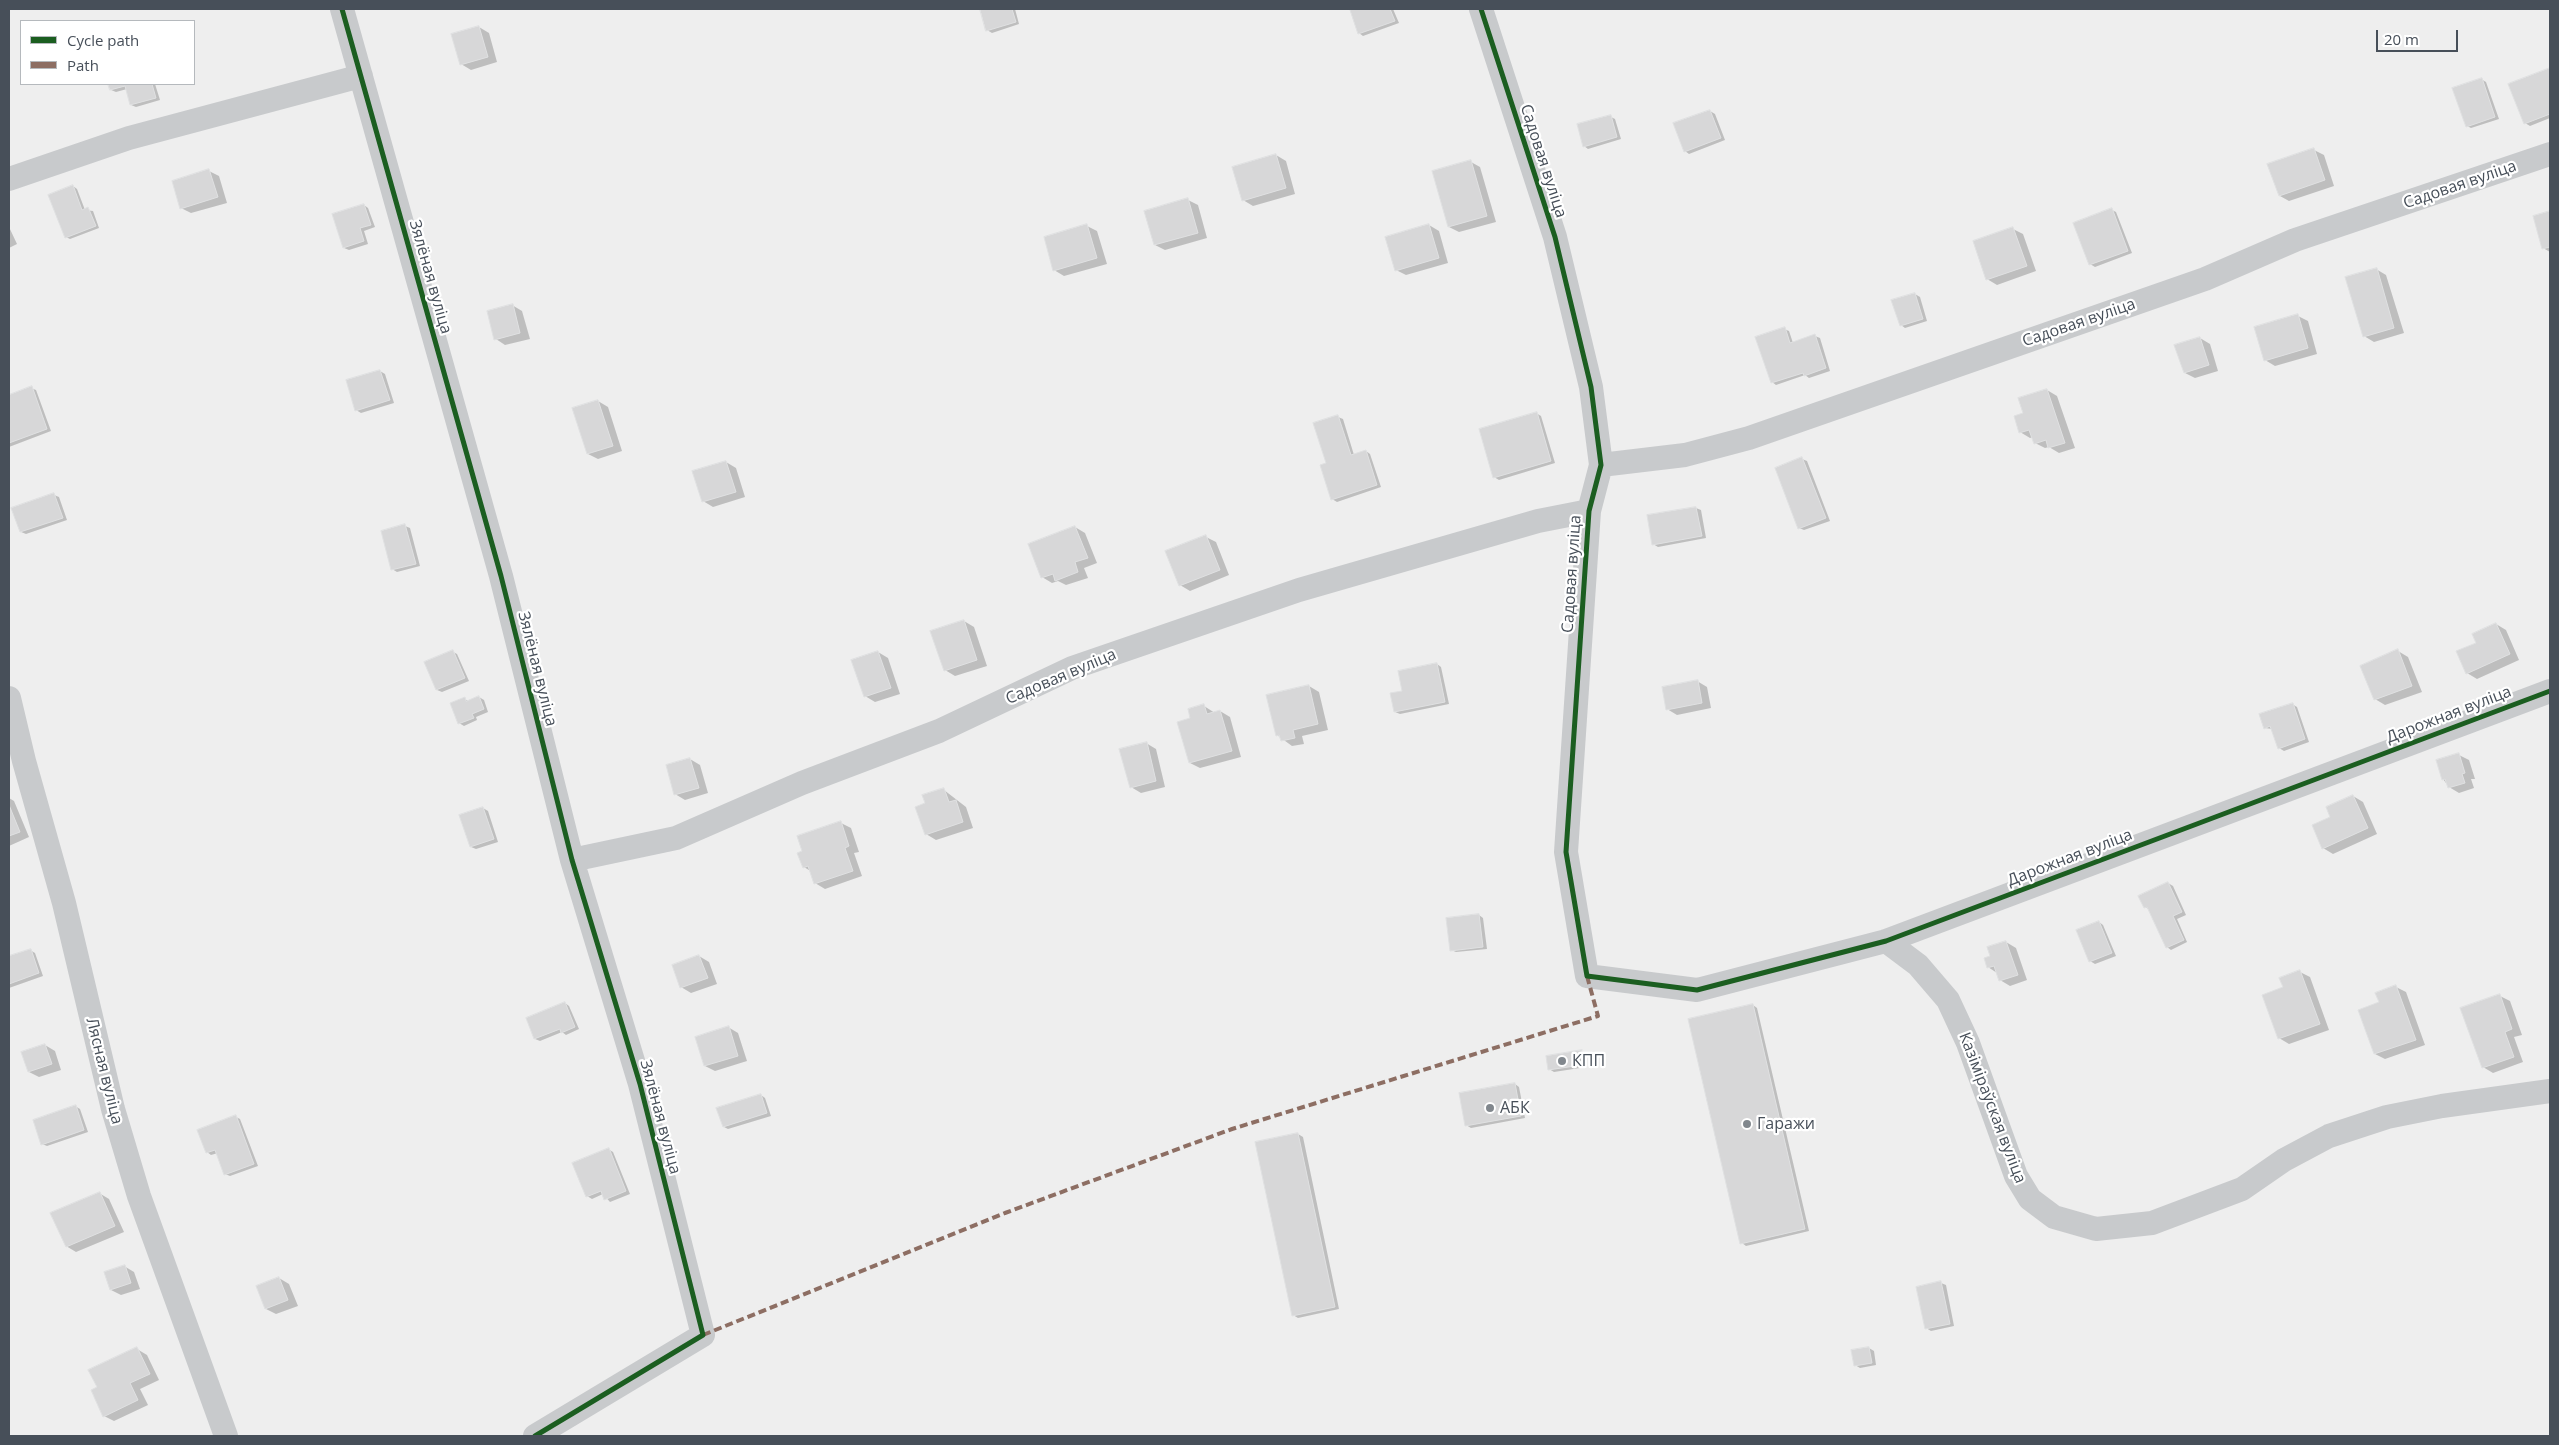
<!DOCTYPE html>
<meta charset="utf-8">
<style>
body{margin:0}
#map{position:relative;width:2559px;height:1445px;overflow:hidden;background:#eee;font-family:"Open Sans",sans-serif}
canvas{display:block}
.frame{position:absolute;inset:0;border:10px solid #474f59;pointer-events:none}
.legend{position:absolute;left:20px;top:20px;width:175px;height:65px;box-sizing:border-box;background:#fff;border:1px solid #b5b9bd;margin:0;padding:6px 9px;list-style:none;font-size:15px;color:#474f59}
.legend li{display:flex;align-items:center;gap:10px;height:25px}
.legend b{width:25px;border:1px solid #b5b9bd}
.scale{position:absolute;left:2376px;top:30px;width:82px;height:22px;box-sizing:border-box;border:2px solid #474f59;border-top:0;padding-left:6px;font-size:15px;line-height:18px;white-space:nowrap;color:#474f59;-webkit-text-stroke:4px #fff;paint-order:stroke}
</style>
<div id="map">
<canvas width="2559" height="1445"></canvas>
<div class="frame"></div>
<ul class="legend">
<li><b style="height:6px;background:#1b5e20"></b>Cycle path</li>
<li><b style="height:6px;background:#8d6e63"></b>Path</li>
</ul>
<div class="scale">20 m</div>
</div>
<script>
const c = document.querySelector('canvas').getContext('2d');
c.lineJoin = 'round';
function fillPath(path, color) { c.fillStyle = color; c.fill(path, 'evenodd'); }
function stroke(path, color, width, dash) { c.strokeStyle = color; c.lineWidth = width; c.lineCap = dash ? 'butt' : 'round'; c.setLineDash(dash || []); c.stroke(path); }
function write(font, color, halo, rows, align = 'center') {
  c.font = font + ' "Open Sans",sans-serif'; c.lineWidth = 4.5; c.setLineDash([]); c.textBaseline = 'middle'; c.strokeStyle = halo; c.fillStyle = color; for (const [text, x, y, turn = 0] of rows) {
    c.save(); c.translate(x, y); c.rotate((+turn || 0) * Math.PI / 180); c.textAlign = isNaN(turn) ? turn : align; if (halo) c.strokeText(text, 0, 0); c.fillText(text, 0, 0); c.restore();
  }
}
fillPath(new Path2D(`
 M 981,9 L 1015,9 L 1019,24 L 992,33 L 987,30 Z
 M 1357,9 L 1393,9 L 1399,23 L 1363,36 L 1359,33 L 1351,11 Z
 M 479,27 L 489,33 L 497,62 L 471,70 L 461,64 Z
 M 2550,69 L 2550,118 L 2530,126 L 2525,123 L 2510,85 Z
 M 2481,79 L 2486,82 L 2499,119 L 2471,128 L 2467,126 Z
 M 110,84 L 155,84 L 160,100 L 136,107 L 131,105 L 127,89 L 116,92 L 111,90 Z
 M 1710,111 L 1715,114 L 1725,140 L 1689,154 L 1685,151 Z
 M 1611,117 L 1615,119 L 1621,139 L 1588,149 L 1584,146 Z
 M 2314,150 L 2324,155 L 2334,186 L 2289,201 L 2280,196 Z
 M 1276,155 L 1286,161 L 1295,194 L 1253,206 L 1243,200 Z
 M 1471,162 L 1480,167 L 1496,222 L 1459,232 L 1449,227 Z
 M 209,171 L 219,176 L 227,203 L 191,213 L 181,208 Z
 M 73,186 L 77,189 L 85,210 L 93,211 L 99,228 L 70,239 L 66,237 Z
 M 1188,200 L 1198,205 L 1207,238 L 1165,250 L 1155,245 Z
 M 364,205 L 368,208 L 375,227 L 364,231 L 368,244 L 349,250 L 344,248 Z
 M 2112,210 L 2116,212 L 2132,253 L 2095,267 L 2090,264 Z
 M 2550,212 L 2550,252 L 2543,248 L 2535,216 Z
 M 1429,225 L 1439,231 L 1448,263 L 1406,275 L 1396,270 Z
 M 1087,226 L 1097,231 L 1107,264 L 1064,276 L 1054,270 Z
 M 9,227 L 17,244 L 9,248 Z
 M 2013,229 L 2023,234 L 2036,271 L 1997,285 L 1987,279 Z
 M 2376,269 L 2386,275 L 2404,333 L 2374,342 L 2364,336 Z
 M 1915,294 L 1920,297 L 1927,321 L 1905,328 L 1901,325 Z
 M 512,305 L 522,311 L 530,339 L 505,345 L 496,339 Z
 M 2298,316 L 2308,321 L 2317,354 L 2275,366 L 2265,360 Z
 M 1784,329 L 1789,331 L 1793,343 L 1815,336 L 1820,338 L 1830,371 L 1809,378 L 1805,375 L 1776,385 L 1772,382 Z
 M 2200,338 L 2210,344 L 2218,371 L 2195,378 L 2185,373 Z
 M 380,371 L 385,374 L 394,403 L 361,413 L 356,410 Z
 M 31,388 L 36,390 L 51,431 L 9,447 L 9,396 Z
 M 2047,390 L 2057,396 L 2075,448 L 2059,453 L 2049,447 L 2045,448 L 2035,443 L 2033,437 L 2030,438 L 2020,432 L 2025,414 Z
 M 598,401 L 608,407 L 622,451 L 598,459 L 588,454 Z
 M 1536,413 L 1541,416 L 1555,463 L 1499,480 L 1494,477 Z
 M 1338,417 L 1343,419 L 1354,455 L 1366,451 L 1370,454 L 1381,487 L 1337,502 L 1332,499 L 1328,463 Z
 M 1802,459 L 1807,461 L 1830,521 L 1804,530 L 1799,528 Z
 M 726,462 L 736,468 L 745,497 L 713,507 L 703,501 Z
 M 54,495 L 59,497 L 67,520 L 26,534 L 21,532 Z
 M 1696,508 L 1701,510 L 1706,538 L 1658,547 L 1653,544 Z
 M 405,526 L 410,528 L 420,566 L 397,572 L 392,569 Z
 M 1075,527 L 1085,533 L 1097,563 L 1084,568 L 1088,578 L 1066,585 L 1058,581 L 1052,583 L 1042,577 Z
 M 1206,537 L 1216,542 L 1229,575 L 1190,591 L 1180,585 Z
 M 964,621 L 974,627 L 987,666 L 955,676 L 945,670 Z
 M 2496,624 L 2506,630 L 2519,660 L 2477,679 L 2467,673 L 2478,643 Z
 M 2398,651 L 2408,657 L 2422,692 L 2385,705 L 2375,699 Z
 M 453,652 L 457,654 L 469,681 L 442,692 L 437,690 L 426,663 Z
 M 878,652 L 888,658 L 900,694 L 875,702 L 865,696 Z
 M 1437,664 L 1441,667 L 1449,704 L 1400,714 L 1395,712 L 1403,692 Z
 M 1697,681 L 1707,687 L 1711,708 L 1677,715 L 1667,709 Z
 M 1309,686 L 1319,692 L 1328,730 L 1302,736 L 1304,744 L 1292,746 L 1277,735 Z
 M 479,697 L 484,700 L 488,712 L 476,717 L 477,720 L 464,726 L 459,723 L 464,699 L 469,701 Z
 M 2292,704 L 2297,707 L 2309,742 L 2284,751 L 2279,748 L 2272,729 L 2265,728 Z
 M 1204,706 L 1215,713 L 1220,711 L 1230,717 L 1241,757 L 1200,768 L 1190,763 L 1192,719 Z
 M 1146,743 L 1156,749 L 1165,787 L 1141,793 L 1131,787 Z
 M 2459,755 L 2469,760 L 2475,779 L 2471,779 L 2474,788 L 2459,793 L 2449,787 L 2443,779 Z
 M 690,759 L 700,765 L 708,793 L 685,800 L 675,794 L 667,765 Z
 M 944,790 L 966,807 L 973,828 L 936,840 L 926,834 L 927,804 Z
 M 2353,796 L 2363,802 L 2377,834 L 2333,854 L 2323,848 L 2331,818 Z
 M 9,798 L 14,801 L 29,837 L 9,846 Z
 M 483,808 L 488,811 L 498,842 L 476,849 L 471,847 L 461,816 Z
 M 841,823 L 851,828 L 859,852 L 854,853 L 862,876 L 825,889 L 815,883 L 812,872 L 804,867 Z
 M 2168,883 L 2173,886 L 2186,915 L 2177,919 L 2187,942 L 2171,950 L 2167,947 L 2150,910 L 2145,907 Z
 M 1479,915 L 1483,918 L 1487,949 L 1456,952 L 1451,950 Z
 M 2099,922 L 2103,925 L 2116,956 L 2095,964 L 2090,961 Z
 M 2006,942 L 2016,948 L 2027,980 L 2010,986 L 2000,980 L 1997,973 L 1988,967 L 1991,957 Z
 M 30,950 L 35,953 L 43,976 L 9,988 L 9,958 Z
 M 699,956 L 709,962 L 717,984 L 691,993 L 681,987 Z
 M 2300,972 L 2310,977 L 2329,1030 L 2289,1044 L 2279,1038 L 2284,988 Z
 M 2396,987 L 2406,992 L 2425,1045 L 2385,1059 L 2375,1054 L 2360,1010 L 2380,1003 Z
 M 2500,996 L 2510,1001 L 2522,1035 L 2514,1037 L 2523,1062 L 2493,1073 L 2483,1067 Z
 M 565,1003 L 569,1006 L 579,1029 L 566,1035 L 562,1032 L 540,1041 L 535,1039 L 527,1019 Z
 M 1753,1005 L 1757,1008 L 1809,1231 L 1746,1246 L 1742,1243 Z
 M 728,1027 L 738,1033 L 747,1061 L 715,1071 L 705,1066 Z
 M 45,1045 L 55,1051 L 61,1070 L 39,1077 L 29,1072 Z
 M 1581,1052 L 1586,1054 L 1580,1068 L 1554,1072 L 1549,1069 L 1547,1057 Z
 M 1515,1084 L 1519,1087 L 1525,1118 L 1471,1128 L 1466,1125 Z
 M 761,1095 L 765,1098 L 771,1116 L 728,1129 L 724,1127 Z
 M 75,1106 L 80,1109 L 88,1132 L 47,1146 L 42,1144 Z
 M 236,1117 L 240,1119 L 258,1166 L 230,1176 L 225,1174 L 218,1153 L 211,1155 L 207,1152 Z
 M 1298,1134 L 1303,1137 L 1339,1309 L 1298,1318 L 1293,1315 Z
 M 608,1149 L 613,1152 L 630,1194 L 610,1202 L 603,1194 L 592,1199 L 587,1196 Z
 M 99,1193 L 109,1199 L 124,1232 L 76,1252 L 66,1246 Z
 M 124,1266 L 134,1272 L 140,1289 L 121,1295 L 111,1290 Z
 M 279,1278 L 289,1284 L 298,1306 L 276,1314 L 266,1309 L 257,1287 Z
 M 1941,1283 L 1946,1285 L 1954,1326 L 1931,1331 L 1926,1328 Z
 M 1869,1348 L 1874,1351 L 1876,1365 L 1860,1368 L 1855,1365 Z
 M 137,1349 L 147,1355 L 159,1380 L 140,1389 L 148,1405 L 114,1421 L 104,1416 L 98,1388 Z`), '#0003');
const building = new Path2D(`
 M 980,9 L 1012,9 L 1016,22 L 986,31 Z
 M 1353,9 L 1390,9 L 1395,21 L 1358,34 L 1350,10 Z
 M 479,26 L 488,57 L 460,65 L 451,34 Z
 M 2550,68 L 2550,114 L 2524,124 L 2508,84 Z
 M 2482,78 L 2495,117 L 2466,127 L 2452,88 Z
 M 108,84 L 152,84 L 156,98 L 130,105 L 125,86 L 110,90 Z
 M 1710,110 L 1721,138 L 1684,152 L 1673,123 Z
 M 1611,115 L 1617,137 L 1583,147 L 1577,124 Z
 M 2314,148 L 2325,180 L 2279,196 L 2267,164 Z
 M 1276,154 L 1286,188 L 1242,201 L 1232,167 Z
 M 1471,160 L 1487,216 L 1448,227 L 1432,171 Z
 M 209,169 L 218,197 L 180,209 L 172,181 Z
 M 73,185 L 82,210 L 88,207 L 96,226 L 65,238 L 48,195 Z
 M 1188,198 L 1198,233 L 1154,245 L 1144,211 Z
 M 364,204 L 371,225 L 360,228 L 364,241 L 343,248 L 332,214 Z
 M 2112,208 L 2128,251 L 2089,265 L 2073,223 Z
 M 2550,211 L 2550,247 L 2542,249 L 2533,216 Z
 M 1087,224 L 1097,258 L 1053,271 L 1044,237 Z
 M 1429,224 L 1439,258 L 1395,271 L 1385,237 Z
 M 2013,227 L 2027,266 L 1986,280 L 1973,241 Z
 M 2377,268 L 2394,328 L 2363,337 L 2345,277 Z
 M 1915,293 L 1923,319 L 1900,326 L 1891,300 Z
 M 513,304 L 520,333 L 494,340 L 487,311 Z
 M 2298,314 L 2308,348 L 2264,361 L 2254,327 Z
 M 1785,327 L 1790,343 L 1815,334 L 1826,368 L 1804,376 L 1803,373 L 1771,383 L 1755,337 Z
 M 2200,337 L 2209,365 L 2184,373 L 2174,345 Z
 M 380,370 L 390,400 L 355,411 L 346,380 Z
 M 32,386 L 47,429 L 9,443 L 9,395 Z
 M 2047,389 L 2065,443 L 2048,448 L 2046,440 L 2034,444 L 2029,430 L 2019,433 L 2014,416 L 2023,413 L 2018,398 Z
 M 598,400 L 613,446 L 587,454 L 572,408 Z
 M 1537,412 L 1551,461 L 1493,478 L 1479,429 Z
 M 1338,415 L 1351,455 L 1366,450 L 1377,485 L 1331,500 L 1320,465 L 1326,463 L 1313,423 Z
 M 1802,457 L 1826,518 L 1798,529 L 1775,468 Z
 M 726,461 L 736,492 L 702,502 L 692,471 Z
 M 54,493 L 63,518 L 20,532 L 11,508 Z
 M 1696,507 L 1702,536 L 1652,545 L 1647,515 Z
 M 405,524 L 416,564 L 391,570 L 381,531 Z
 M 1075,526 L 1088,558 L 1075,562 L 1078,572 L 1055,581 L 1053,574 L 1041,578 L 1028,544 Z
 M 1206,535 L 1220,570 L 1179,586 L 1165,551 Z
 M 964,620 L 977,660 L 944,671 L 930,631 Z
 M 2496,623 L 2510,654 L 2466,674 L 2456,651 L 2476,643 L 2472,634 Z
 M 2398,649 L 2412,686 L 2374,700 L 2360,666 Z
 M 453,650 L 465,678 L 436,690 L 424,662 Z
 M 878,651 L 891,688 L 864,697 L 851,660 Z
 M 1437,663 L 1445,702 L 1394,712 L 1390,693 L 1402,691 L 1398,671 Z
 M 1698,680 L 1702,703 L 1666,710 L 1662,687 Z
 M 1309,685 L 1318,724 L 1293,730 L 1295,738 L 1281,741 L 1279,735 L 1276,736 L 1266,695 Z
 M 479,696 L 484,709 L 472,714 L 474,718 L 458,724 L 450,703 L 465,697 L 466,701 Z
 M 2293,703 L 2305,739 L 2278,749 L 2270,726 L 2264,729 L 2259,714 Z
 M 1204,704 L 1207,714 L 1220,710 L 1232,751 L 1189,763 L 1177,722 L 1190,718 L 1188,709 Z
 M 1147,742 L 1156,781 L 1130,788 L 1119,749 Z
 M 2459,753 L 2465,773 L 2462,774 L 2465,783 L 2448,788 L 2445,779 L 2442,780 L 2436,760 Z
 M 690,758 L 699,788 L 674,795 L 666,765 Z
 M 944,788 L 949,802 L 956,800 L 963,822 L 925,835 L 915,807 L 925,803 L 922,795 Z
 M 2353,795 L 2368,828 L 2322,849 L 2312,825 L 2330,817 L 2326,807 Z
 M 9,805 L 20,832 L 9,836 Z
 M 483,807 L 494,839 L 470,847 L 459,815 Z
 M 841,821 L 849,846 L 845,848 L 853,871 L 814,884 L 808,866 L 803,868 L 797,853 L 802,851 L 797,836 Z
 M 2168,882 L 2182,912 L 2173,916 L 2184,940 L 2166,948 L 2147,907 L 2144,908 L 2138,896 Z
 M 1479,914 L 1483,947 L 1450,951 L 1446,918 Z
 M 2099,921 L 2112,953 L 2089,962 L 2076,930 Z
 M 2006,941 L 2018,975 L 1999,981 L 1994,966 L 1987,968 L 1984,958 L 1990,956 L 1987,947 Z
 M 31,949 L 39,973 L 9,984 L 9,956 Z
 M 699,955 L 708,978 L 680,988 L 672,965 Z
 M 2300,970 L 2320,1024 L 2278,1039 L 2262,995 L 2283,987 L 2279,978 Z
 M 2396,985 L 2416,1040 L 2374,1054 L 2358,1010 L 2379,1002 L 2375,993 Z
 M 2500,994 L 2512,1029 L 2505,1032 L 2514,1057 L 2482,1068 L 2460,1008 Z
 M 565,1002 L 575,1027 L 561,1033 L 560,1029 L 534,1039 L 526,1018 Z
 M 1753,1004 L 1805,1229 L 1740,1244 L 1688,1019 Z
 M 729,1026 L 738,1056 L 704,1066 L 695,1037 Z
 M 45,1044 L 52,1064 L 28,1072 L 21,1052 Z
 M 1582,1050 L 1575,1066 L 1548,1070 L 1546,1056 Z
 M 1515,1083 L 1521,1116 L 1465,1126 L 1459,1093 Z
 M 761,1094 L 767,1113 L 723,1127 L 716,1108 Z
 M 76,1105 L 84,1130 L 41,1145 L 33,1120 Z
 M 236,1115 L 254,1164 L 224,1175 L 215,1150 L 206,1153 L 197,1130 Z
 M 1298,1133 L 1335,1307 L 1292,1316 L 1255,1142 Z
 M 609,1148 L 626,1191 L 604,1200 L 601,1191 L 586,1197 L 572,1163 Z
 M 100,1192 L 115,1226 L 66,1247 L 50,1213 Z
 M 125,1265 L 131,1283 L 110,1290 L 104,1272 Z
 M 279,1277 L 288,1300 L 265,1309 L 256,1286 Z
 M 1941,1281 L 1950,1324 L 1925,1329 L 1916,1287 Z
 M 137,1347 L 150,1374 L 130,1383 L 138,1400 L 103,1417 L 91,1390 L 97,1387 L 88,1370 Z
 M 1869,1347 L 1872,1363 L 1854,1366 L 1851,1350 Z`);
fillPath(building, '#d7d7d8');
stroke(building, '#dfe0e1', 1);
stroke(new Path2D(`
 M 342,9 L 501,576 L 572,860 L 640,1084 L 703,1335 L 535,1436
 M 1481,9 L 1555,237 L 1591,387 L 1601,465 L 1589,511 L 1566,852 L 1587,976 L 1697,990 L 1886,941 L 2550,691
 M 9,179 L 129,138 L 361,76
 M 1601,465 L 1685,455 L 1749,438 L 2205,279 L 2295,240 L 2550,154
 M 9,698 L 24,761 L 64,903 L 113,1109 L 139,1196 L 226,1436
 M 572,860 L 676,838 L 802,783 L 939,731 L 1072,668 L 1299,590 L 1538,521 L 1589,511
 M 1886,941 L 1918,965 L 1948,1000 L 1968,1043 L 2016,1176 L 2030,1199 L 2054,1217 L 2096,1229 L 2152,1223 L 2242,1189 L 2284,1160 L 2329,1136 L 2387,1117 L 2442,1106 L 2550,1091`), '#c8cacc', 24);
stroke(new Path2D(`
 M 703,1335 L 1005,1213 L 1232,1129 L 1598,1016 L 1587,976`), '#8d6e63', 4, [8, 4]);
stroke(new Path2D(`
 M 342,9 L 501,576 L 572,860 L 640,1084 L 703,1335 L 535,1436
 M 1481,9 L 1555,237 L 1591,387 L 1601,465 L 1589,511 L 1566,852 L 1587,976 L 1697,990 L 1886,941 L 2550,691`), '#1b5e20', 5);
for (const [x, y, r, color] of [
 [1562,1061,5,"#81878d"],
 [1490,1108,5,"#81878d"],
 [1747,1124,5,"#81878d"]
]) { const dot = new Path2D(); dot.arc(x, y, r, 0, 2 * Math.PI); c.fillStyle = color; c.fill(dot); stroke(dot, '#fff', 2); }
write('16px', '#474f59', '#fff', [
 ["Садовая вуліца",1543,161,72],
 ["Садовая вуліца",2460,185,-19],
 ["Зялёная вуліца",430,277,74],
 ["Садовая вуліца",2079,323,-19],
 ["Садовая вуліца",1572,574,-86],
 ["Зялёная вуліца",537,669,76],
 ["Садовая вуліца",1061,677,-23],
 ["Дарожная вуліца",2449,715,-21],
 ["Дарожная вуліца",2070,858,-21],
 ["Лясная вуліца",104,1071,76],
 ["Казіміраўская вуліца",1992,1108,69],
 ["Зялёная вуліца",660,1117,75]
]);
write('16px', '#474f59', '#fff', [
 ["КПП",1572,1061],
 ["АБК",1500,1108],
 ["Гаражи",1757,1124]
], 'left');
</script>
